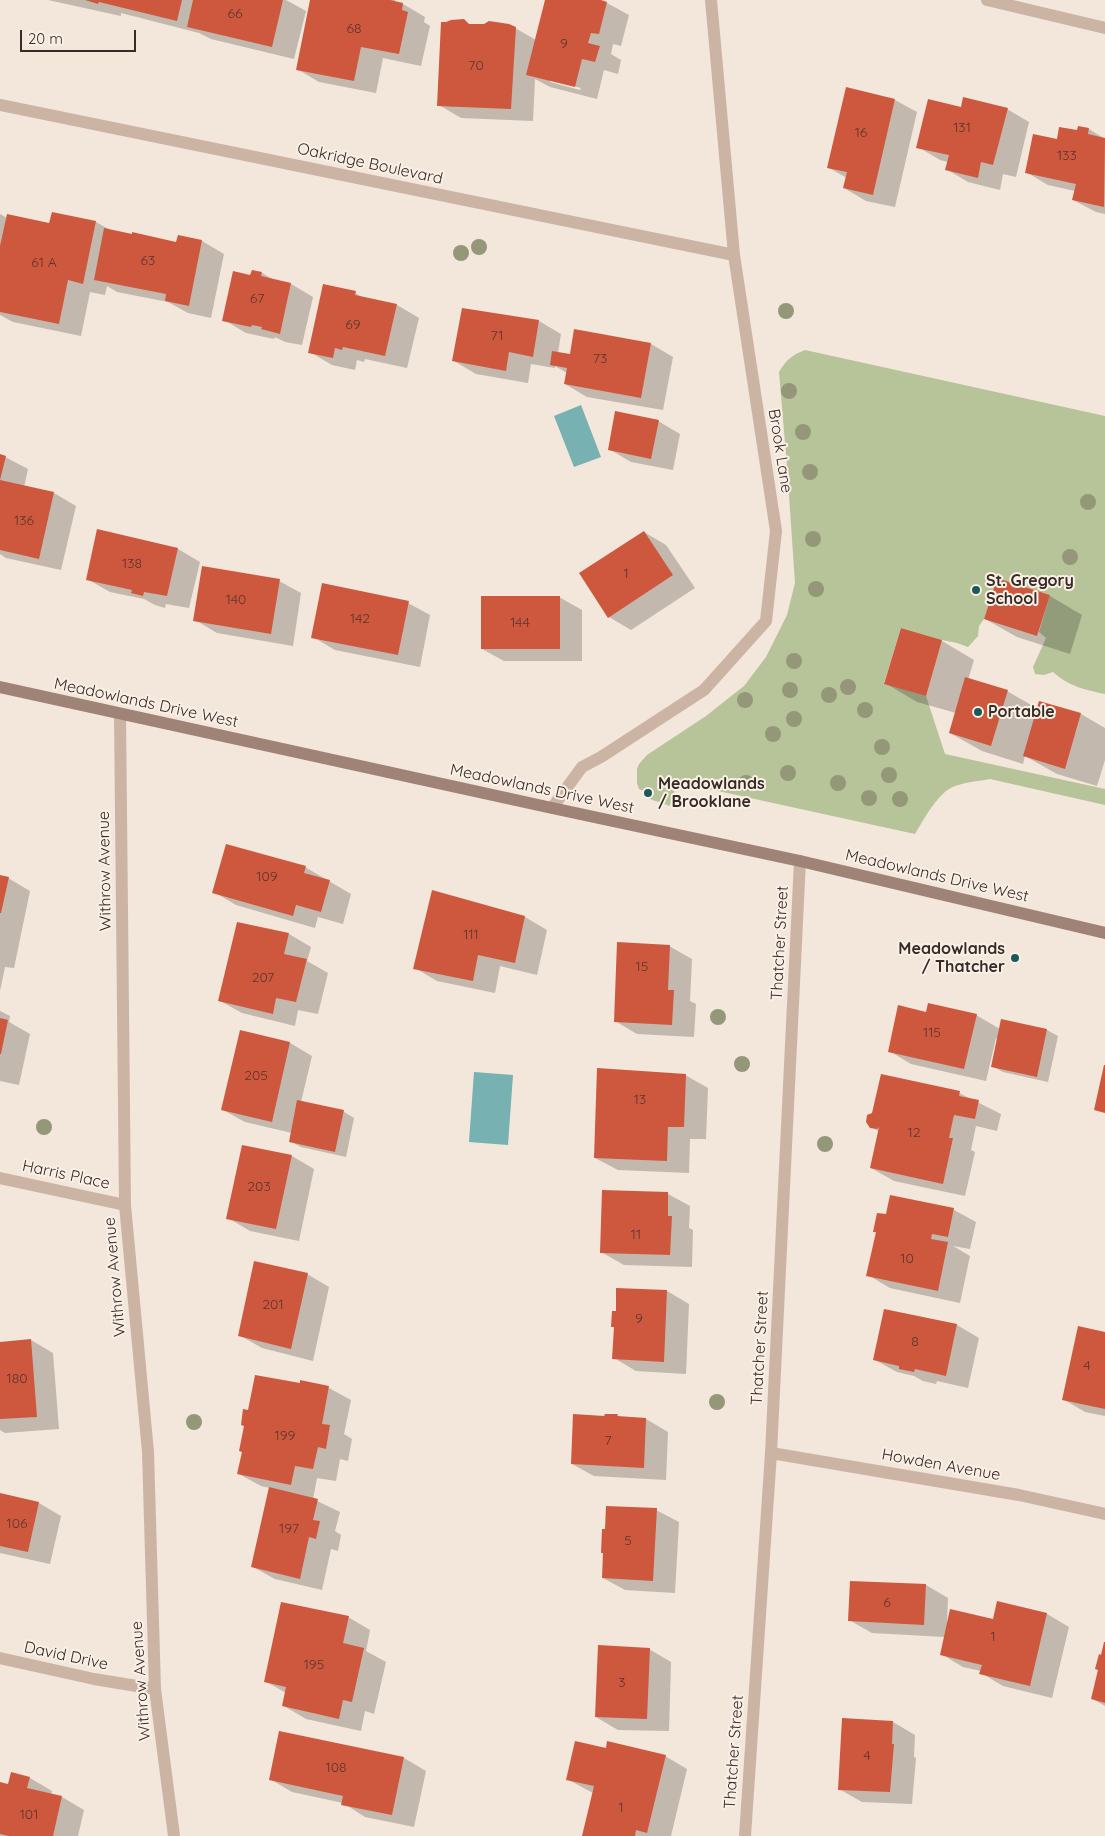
<!DOCTYPE html>
<style>
body{margin:0}
#map{position:relative;width:1105px;height:1836px;overflow:hidden;background:#f3e6da;font-family:Quicksand,sans-serif}
canvas{display:block}
.scale{position:absolute;left:20px;top:30px;width:116px;height:22px;box-sizing:border-box;border:2px solid #372b27;border-top:0;padding-left:6px;font-size:15px;line-height:18px;white-space:nowrap;color:#372b27;-webkit-text-stroke:4px #faf0e6;paint-order:stroke}
</style>
<div id="map">
<canvas width="1105" height="1836"></canvas>
<div class="scale">20 m</div>
</div>
<script>
const c = document.querySelector('canvas').getContext('2d');
c.lineJoin = 'round';
function fillPath(path, color) { c.fillStyle = color; c.fill(path, 'evenodd'); }
function stroke(path, color, width, dash) { c.strokeStyle = color; c.lineWidth = width; c.lineCap = dash ? 'butt' : 'round'; c.setLineDash(dash || []); c.stroke(path); }
function write(font, color, halo, rows, align = 'center') {
  c.font = font + ' Quicksand,sans-serif'; c.lineWidth = 4; c.setLineDash([]); c.textBaseline = 'middle'; c.strokeStyle = halo; c.fillStyle = color; for (const [text, x, y, turn = 0] of rows) {
    c.save(); c.translate(x, y); c.rotate((+turn || 0) * Math.PI / 180); c.textAlign = isNaN(turn) ? turn : align; if (halo) c.strokeText(text, 0, 0); c.fillText(text, 0, 0); c.restore();
  }
}
fillPath(new Path2D(`
 M 805,350 L 1105,416 L 1105,694 C 1085,690 1068,686 1053,672 L 1044,675 L 1035,674 L 1033,667 L 1046,638 L 1039,632 L 1050,595 L 997,578 L 984,619 L 979,626 L 978,636 L 968,647 L 957,643 L 942,640 L 901,628 L 884,683 L 926,696 L 945,754 L 1105,789 L 1105,805 L 990,779 C 979,781 966,782 955,786 C 939,791 924,819 915,834 L 677,782 L 670,806 L 647,798 L 648,793 L 639,789 L 637,783 L 637,769 L 639,764 L 647,755 L 706,716 L 744,686 L 766,657 L 787,615 L 795,583 L 787,466 L 779,372 C 786,360 792,355 805,350 Z`), '#b7c399');
fillPath(new Path2D(`
 M 581,405 L 601,457 L 574,467 L 554,416 Z
 M 474,1072 L 513,1075 L 508,1145 L 469,1142 Z`), '#77b1b1');
fillPath(new Path2D(`
 M 48,0 L 286,0 L 306,11 L 294,59 L 211,39 L 199,33 L 121,13 L 121,16 Z
 M 311,0 L 395,0 L 395,2 L 403,4 L 425,17 L 424,22 L 430,26 L 421,66 L 383,58 L 376,93 L 319,82 L 297,69 Z
 M 546,0 L 596,0 L 607,3 L 629,15 L 621,46 L 613,44 L 611,54 L 621,60 L 618,74 L 604,70 L 597,99 L 550,87 L 535,79 L 533,121 L 461,118 L 439,105 L 464,21 L 471,25 L 515,28 L 536,40 ZM 550,80 L 581,88 L 580,90 L 550,82 Z
 M 895,100 L 917,112 L 895,207 L 866,201 L 844,188 L 847,178 L 829,168 Z
 M 962,109 L 1007,109 L 1029,122 L 1016,177 L 1003,174 L 1000,190 L 968,182 L 946,169 L 948,162 L 940,160 L 918,147 Z
 M 1089,129 L 1105,139 L 1105,214 L 1096,212 L 1073,200 L 1075,191 L 1048,185 L 1026,172 L 1058,140 L 1077,132 Z
 M 0,214 L 7,218 L 50,224 L 96,222 L 112,231 L 177,244 L 202,241 L 224,254 L 211,318 L 188,313 L 168,302 L 117,292 L 107,286 L 105,295 L 90,292 L 81,336 L 13,322 L 0,315 Z
 M 262,273 L 274,280 L 291,284 L 313,297 L 302,345 L 285,342 L 275,337 L 274,339 L 246,333 L 224,320 Z
 M 355,293 L 366,299 L 397,305 L 419,318 L 407,368 L 365,359 L 364,362 L 357,360 L 355,370 L 332,365 L 310,352 Z
 M 463,309 L 539,321 L 561,334 L 558,353 L 571,355 L 575,331 L 651,344 L 673,357 L 663,410 L 587,397 L 565,384 L 567,373 L 555,366 L 555,368 L 531,364 L 528,383 L 476,374 L 454,361 Z
 M 658,421 L 680,434 L 673,470 L 631,462 L 609,449 Z
 M 0,456 L 5,457 L 28,469 L 24,487 L 54,493 L 76,506 L 61,570 L 6,558 L 0,554 Z
 M 98,531 L 178,549 L 200,562 L 189,608 L 166,604 L 165,608 L 155,605 L 144,599 L 110,592 L 87,579 Z
 M 644,532 L 666,545 L 695,588 L 631,630 L 609,617 Z
 M 998,579 L 1050,596 L 1082,615 L 1070,654 L 1017,637 L 985,619 Z
 M 279,581 L 301,593 L 293,646 L 217,633 L 195,620 Z
 M 559,597 L 582,610 L 582,661 L 504,661 L 482,649 Z
 M 408,603 L 430,615 L 420,667 L 335,650 L 313,637 Z
 M 901,629 L 942,641 L 974,660 L 968,680 L 1007,691 L 1038,709 L 1040,702 L 1081,714 L 1105,728 L 1105,760 L 1097,786 L 1057,774 L 1025,756 L 1023,764 L 982,751 L 950,733 L 956,713 L 917,702 L 885,683 Z
 M 305,867 L 351,894 L 343,924 L 318,917 L 315,928 L 236,905 L 214,892 Z
 M 0,876 L 8,878 L 30,891 L 14,968 L 5,967 L 0,991 Z
 M 432,892 L 525,917 L 547,930 L 537,975 L 500,966 L 495,993 L 437,981 L 415,968 Z
 M 289,934 L 311,947 L 307,961 L 328,973 L 318,1014 L 298,1010 L 295,1026 L 242,1013 L 220,1001 Z
 M 669,946 L 692,959 L 690,1001 L 696,1004 L 694,1037 L 637,1034 L 615,1021 Z
 M 0,1011 L 10,1016 L 9,1022 L 30,1034 L 19,1085 L 0,1081 Z
 M 927,1013 L 976,1015 L 1000,1029 L 1002,1020 L 1047,1030 L 1058,1036 L 1048,1082 L 1003,1072 L 992,1066 L 998,1039 L 996,1038 L 986,1081 L 911,1064 L 889,1051 Z
 M 241,1031 L 290,1043 L 312,1056 L 301,1102 L 344,1112 L 354,1118 L 346,1157 L 301,1147 L 290,1141 L 292,1133 L 245,1122 L 223,1110 Z
 M 685,1075 L 708,1088 L 706,1139 L 690,1139 L 689,1173 L 618,1170 L 595,1158 Z
 M 959,1093 L 1001,1114 L 997,1131 L 976,1126 L 971,1150 L 975,1152 L 965,1196 L 894,1181 L 871,1168 L 880,1132 L 871,1127 Z
 M 292,1156 L 314,1169 L 299,1241 L 250,1231 L 228,1218 Z
 M 604,1191 L 668,1194 L 690,1206 L 689,1228 L 693,1230 L 692,1267 L 624,1265 L 601,1252 Z
 M 891,1197 L 954,1210 L 976,1222 L 970,1249 L 953,1246 L 970,1256 L 960,1303 L 890,1288 L 868,1275 L 877,1233 L 874,1232 L 887,1216 Z
 M 307,1274 L 329,1287 L 313,1361 L 262,1348 L 239,1335 Z
 M 667,1291 L 689,1304 L 686,1374 L 636,1371 L 614,1358 L 617,1312 Z
 M 885,1310 L 957,1325 L 979,1338 L 968,1388 L 937,1381 L 936,1384 L 923,1381 L 914,1376 L 897,1372 L 875,1360 Z
 M 1105,1334 L 1105,1416 L 1085,1412 L 1063,1399 Z
 M 31,1340 L 53,1353 L 59,1429 L 5,1433 L 0,1430 L 0,1343 Z
 M 301,1382 L 329,1388 L 351,1400 L 344,1434 L 352,1439 L 348,1461 L 340,1459 L 336,1481 L 317,1478 L 313,1499 L 340,1512 L 335,1531 L 341,1535 L 338,1551 L 331,1549 L 322,1590 L 275,1579 L 253,1567 L 270,1488 L 261,1486 L 239,1474 L 249,1412 L 301,1384 Z
 M 617,1415 L 622,1418 L 646,1419 L 668,1432 L 666,1480 L 594,1476 L 572,1464 L 606,1417 Z
 M 0,1494 L 39,1503 L 61,1516 L 50,1564 L 0,1553 Z
 M 656,1510 L 679,1522 L 675,1593 L 625,1590 L 603,1578 L 605,1554 L 602,1553 L 606,1530 Z
 M 926,1585 L 948,1598 L 947,1625 L 994,1621 L 998,1602 L 1047,1614 L 1069,1627 L 1052,1698 L 1003,1686 L 981,1673 L 981,1671 L 963,1667 L 941,1654 L 945,1637 L 872,1633 L 849,1620 Z
 M 348,1617 L 370,1630 L 366,1651 L 386,1662 L 374,1714 L 365,1711 L 361,1731 L 306,1719 L 284,1706 L 286,1693 L 265,1681 Z
 M 1105,1644 L 1105,1706 L 1093,1699 Z
 M 649,1649 L 671,1662 L 669,1731 L 618,1730 L 596,1717 Z
 M 893,1722 L 915,1735 L 914,1757 L 916,1758 L 912,1804 L 862,1802 L 839,1789 Z
 M 606,1750 L 665,1756 L 687,1769 L 671,1836 L 583,1836 L 593,1793 L 567,1779 Z
 M 404,1758 L 426,1771 L 414,1827 L 365,1817 L 343,1803 L 292,1792 L 270,1779 Z
 M 30,1778 L 52,1791 L 51,1795 L 62,1797 L 84,1810 L 78,1836 L 0,1836 L 0,1784 L 9,1786 Z`), '#0003');
fillPath(new Path2D(`
 M 85,0 L 182,0 L 177,21 L 99,2 L 98,4 Z
 M 193,0 L 283,0 L 272,47 L 187,27 Z
 M 310,0 L 390,0 L 403,3 L 402,10 L 408,12 L 399,54 L 361,47 L 354,81 L 296,70 Z
 M 545,0 L 601,0 L 607,2 L 599,34 L 591,33 L 588,43 L 600,46 L 595,62 L 582,59 L 575,87 L 526,75 Z
 M 464,19 L 469,24 L 484,24 L 489,21 L 509,24 L 516,27 L 511,109 L 437,106 L 441,22 L 446,22 L 451,20 Z
 M 846,87 L 895,99 L 873,195 L 843,188 L 847,172 L 827,168 Z
 M 963,97 L 1008,108 L 993,165 L 981,162 L 978,178 L 945,170 L 949,155 L 916,148 L 928,99 L 961,107 Z
 M 1078,126 L 1089,128 L 1088,134 L 1105,138 L 1104,207 L 1072,200 L 1076,184 L 1025,173 L 1033,134 L 1057,139 L 1059,127 L 1077,130 Z
 M 52,212 L 96,221 L 83,284 L 68,280 L 59,324 L 0,312 L 0,246 L 7,214 L 49,223 Z
 M 104,228 L 132,234 L 132,232 L 176,242 L 178,235 L 202,240 L 189,306 L 165,301 L 166,294 L 94,280 Z
 M 252,270 L 262,272 L 261,276 L 291,283 L 280,334 L 261,329 L 262,327 L 252,325 L 251,327 L 222,321 L 233,271 L 250,275 Z
 M 323,284 L 356,291 L 355,295 L 397,304 L 385,356 L 343,347 L 342,350 L 335,348 L 333,358 L 308,353 Z
 M 462,308 L 539,320 L 533,357 L 509,352 L 506,371 L 452,361 Z
 M 574,329 L 651,343 L 641,398 L 564,384 L 567,368 L 550,365 L 552,351 L 570,354 Z
 M 615,411 L 659,420 L 651,459 L 608,450 Z
 M 0,454 L 6,456 L 0,480 L 54,492 L 39,559 L 0,550 Z
 M 97,529 L 178,548 L 167,596 L 144,592 L 143,596 L 131,593 L 132,590 L 86,580 Z
 M 644,531 L 673,575 L 608,618 L 579,573 Z
 M 202,566 L 280,579 L 271,634 L 193,621 Z
 M 997,578 L 1050,595 L 1037,636 L 984,619 Z
 M 322,583 L 409,601 L 398,655 L 311,638 Z
 M 481,596 L 560,596 L 560,649 L 481,649 Z
 M 901,628 L 942,640 L 926,696 L 884,684 Z
 M 965,677 L 1008,690 L 991,746 L 949,733 Z
 M 1039,701 L 1081,713 L 1065,769 L 1023,756 Z
 M 226,844 L 306,866 L 304,873 L 330,880 L 321,912 L 296,905 L 293,916 L 212,893 Z
 M 0,875 L 9,877 L 1,913 L 0,913 Z
 M 432,890 L 525,916 L 515,963 L 478,955 L 473,981 L 413,969 Z
 M 237,922 L 289,933 L 284,954 L 307,959 L 296,1002 L 276,998 L 273,1014 L 218,1001 Z
 M 617,942 L 670,945 L 668,990 L 674,990 L 672,1025 L 614,1022 Z
 M 928,1003 L 977,1014 L 964,1069 L 888,1052 L 898,1005 L 926,1012 Z
 M 0,1018 L 8,1020 L 1,1054 L 0,1054 Z
 M 1001,1019 L 1047,1029 L 1037,1077 L 991,1067 Z
 M 240,1030 L 290,1042 L 272,1122 L 221,1110 Z
 M 1104,1065 L 1105,1065 L 1105,1113 L 1094,1110 Z
 M 597,1068 L 686,1074 L 684,1127 L 668,1127 L 667,1161 L 594,1158 Z
 M 881,1074 L 960,1091 L 959,1096 L 979,1100 L 975,1119 L 954,1115 L 949,1138 L 953,1138 L 943,1184 L 870,1168 L 879,1127 L 877,1129 L 870,1128 L 866,1122 L 867,1115 L 872,1113 Z
 M 297,1100 L 344,1110 L 335,1152 L 289,1142 Z
 M 242,1145 L 292,1155 L 276,1229 L 226,1219 Z
 M 602,1190 L 668,1192 L 668,1216 L 672,1216 L 670,1255 L 600,1253 Z
 M 890,1195 L 954,1208 L 948,1237 L 932,1234 L 931,1239 L 948,1242 L 938,1291 L 866,1276 L 876,1232 L 873,1232 L 877,1213 L 886,1214 Z
 M 254,1261 L 308,1273 L 291,1349 L 238,1336 Z
 M 616,1288 L 667,1290 L 664,1362 L 612,1359 L 614,1327 L 611,1327 L 612,1311 L 616,1311 Z
 M 884,1309 L 957,1324 L 946,1376 L 915,1369 L 914,1372 L 899,1369 L 899,1366 L 873,1360 Z
 M 1078,1326 L 1105,1332 L 1105,1409 L 1062,1400 Z
 M 31,1339 L 37,1417 L 0,1419 L 0,1342 Z
 M 255,1375 L 300,1383 L 300,1380 L 329,1386 L 322,1424 L 330,1425 L 326,1449 L 318,1447 L 313,1469 L 295,1466 L 291,1485 L 237,1474 L 242,1452 L 239,1451 L 244,1426 L 241,1425 L 243,1409 L 248,1410 Z
 M 573,1414 L 604,1416 L 605,1414 L 618,1414 L 617,1416 L 646,1418 L 644,1468 L 571,1464 Z
 M 269,1487 L 318,1499 L 313,1520 L 320,1521 L 316,1539 L 309,1537 L 300,1579 L 251,1567 Z
 M 0,1493 L 39,1502 L 28,1552 L 0,1546 Z
 M 606,1506 L 657,1508 L 653,1581 L 602,1578 L 603,1553 L 601,1553 L 602,1529 L 605,1529 Z
 M 850,1581 L 926,1584 L 924,1625 L 848,1621 Z
 M 997,1601 L 1047,1613 L 1030,1686 L 979,1674 L 982,1665 L 940,1655 L 950,1609 L 993,1619 Z
 M 281,1602 L 349,1616 L 343,1643 L 364,1648 L 352,1702 L 343,1700 L 339,1719 L 282,1706 L 286,1687 L 264,1682 Z
 M 1104,1642 L 1105,1642 L 1105,1703 L 1091,1699 L 1098,1670 L 1095,1669 L 1099,1654 L 1101,1655 Z
 M 598,1645 L 650,1648 L 647,1719 L 595,1717 Z
 M 842,1718 L 893,1721 L 892,1744 L 894,1744 L 890,1792 L 838,1790 Z
 M 279,1731 L 404,1757 L 392,1815 L 341,1805 L 343,1796 L 269,1780 Z
 M 575,1741 L 606,1748 L 607,1741 L 666,1755 L 647,1833 L 636,1830 L 635,1836 L 582,1836 L 594,1786 L 566,1780 Z
 M 11,1772 L 30,1777 L 27,1788 L 62,1796 L 53,1836 L 9,1836 L 0,1834 L 0,1782 L 8,1784 Z`), '#cd583e');
stroke(new Path2D(`
 M 987,0 L 1105,28
 M 0,105 L 734,255
 M 120,714 L 125,1205 L 148,1452 L 155,1689 L 174,1836
 M 552,808 L 582,767 L 601,757 L 704,690 L 766,621 L 776,531 L 734,255 L 711,0
 M 0,1178 L 125,1205
 M 771,1453 L 1019,1495 L 1105,1514
 M 0,1658 L 94,1679 L 155,1689
 M 745,1836 L 771,1453 L 800,861`), '#ccb4a5', 12);
stroke(new Path2D(`
 M 0,687 L 552,808 L 800,861 L 1105,933`), '#9f8376', 12);
c.fillStyle = '#959779';
for (const [x, y] of [
 [479,247],
 [461,253],
 [786,311],
 [789,391],
 [803,432],
 [810,472],
 [1088,502],
 [813,539],
 [1070,557],
 [816,589],
 [794,661],
 [848,687],
 [790,690],
 [829,695],
 [745,700],
 [865,710],
 [794,719],
 [773,734],
 [882,747],
 [788,773],
 [889,775],
 [746,783],
 [838,783],
 [869,798],
 [900,799],
 [718,1017],
 [742,1064],
 [44,1127],
 [825,1144],
 [717,1402],
 [194,1422]
]) { c.beginPath(); c.arc(x, y, 8, 0, 2 * Math.PI); c.fill(); }
for (const [x, y, r, color] of [
 [976,590,5,"#1a5a5b"],
 [978,712,5,"#1a5a5b"],
 [648,793,5,"#1a5a5b"],
 [1015,958,5,"#1a5a5b"]
]) { const dot = new Path2D(); dot.arc(x, y, r, 0, 2 * Math.PI); c.fillStyle = color; c.fill(dot); stroke(dot, '#faf0e6', 2); }
write('14px', '#5c362d', null, [
 ["66",235,14],
 ["68",354,29],
 ["9",564,44],
 ["70",476,66],
 ["131",962,128],
 ["16",861,133],
 ["133",1067,156],
 ["63",148,261],
 ["61 A",44,263],
 ["67",257,299],
 ["69",353,325],
 ["71",497,336],
 ["73",600,359],
 ["136",24,521],
 ["138",132,564],
 ["1",626,574],
 ["140",236,600],
 ["142",360,619],
 ["144",520,623],
 ["109",267,877],
 ["111",471,935],
 ["15",642,967],
 ["207",263,978],
 ["115",932,1033],
 ["205",256,1076],
 ["13",640,1100],
 ["12",914,1133],
 ["203",259,1187],
 ["11",636,1235],
 ["10",907,1259],
 ["201",273,1305],
 ["9",639,1319],
 ["8",915,1342],
 ["4",1087,1366],
 ["180",17,1379],
 ["199",285,1436],
 ["7",608,1441],
 ["106",17,1524],
 ["197",289,1529],
 ["5",628,1541],
 ["6",887,1603],
 ["1",993,1637],
 ["195",314,1665],
 ["3",622,1683],
 ["4",867,1756],
 ["108",336,1768],
 ["1",621,1808],
 ["101",29,1815]
]);
write('16px', '#372b27', '#faf0e6', [
 ["Oakridge Boulevard",370,164,12],
 ["Brook Lane",780,451,81],
 ["Meadowlands Drive West",146,703,12],
 ["Meadowlands Drive West",542,789,12],
 ["Withrow Avenue",105,871,-91],
 ["Meadowlands Drive West",937,876,13],
 ["Thatcher Street",780,943,-87],
 ["Harris Place",66,1175,12],
 ["Withrow Avenue",115,1277,-95],
 ["Thatcher Street",760,1348,-87],
 ["Howden Avenue",941,1465,10],
 ["David Drive",66,1656,12],
 ["Withrow Avenue",141,1681,-94],
 ["Thatcher Street",734,1752,-86]
]);
write('bold 16px', '#372b27', '#faf0e6', [
 ["St. Gregory",986,581],
 ["School",986,599],
 ["Portable",988,712],
 ["Meadowlands",658,784],
 ["/ Brooklane",658,802],
 ["Meadowlands",1005,949,"right"],
 ["/ Thatcher",1005,967,"right"]
], 'left');
</script>
